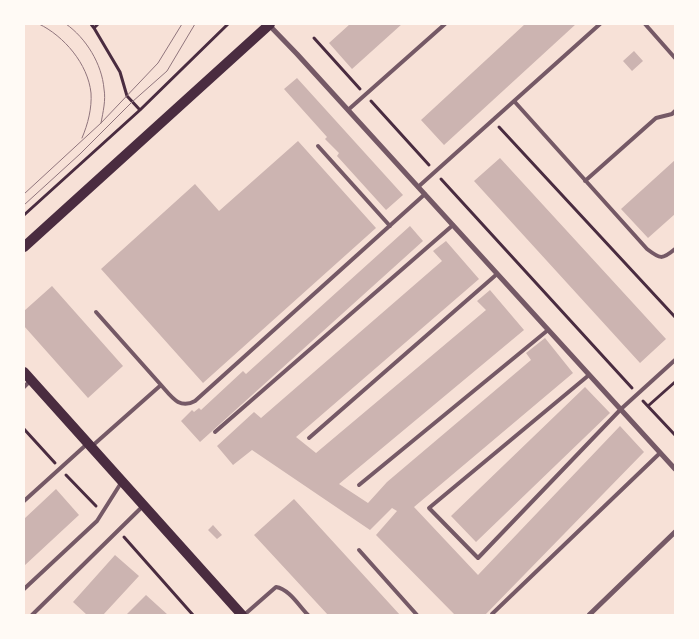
<!DOCTYPE html>
<style>
body{margin:0}
#map{position:relative;width:699px;height:639px;overflow:hidden;background:#f7e1d7;font-family:"Times New Roman",serif}
canvas{display:block}
.frame{position:absolute;inset:0;border:25px solid #fffaf5;pointer-events:none}
</style>
<div id="map">
<canvas width="699" height="639"></canvas>
<div class="frame"></div>
</div>
<script>
const c = document.querySelector('canvas').getContext('2d');
c.lineJoin = 'round';
function fillPath(path, color) { c.fillStyle = color; c.fill(path, 'evenodd'); }
function stroke(path, color, width, dash) { c.strokeStyle = color; c.lineWidth = width; c.lineCap = dash ? 'butt' : 'round'; c.setLineDash(dash || []); c.stroke(path); }
fillPath(new Path2D(`
 M 350,24 L 402,24 L 352,69 L 329,43 Z
 M 525,24 L 576,24 L 444,145 L 421,120 Z
 M 634,51 L 643,61 L 632,71 L 623,61 Z
 M 297,78 L 403,195 L 386,210 L 337,156 L 339,153 L 325,139 L 327,137 L 284,89 Z
 M 298,141 L 376,228 L 203,383 L 101,269 L 195,184 L 219,211 Z
 M 500,158 L 666,339 L 640,363 L 474,181 Z
 M 675,160 L 675,214 L 648,238 L 621,209 Z
 M 410,226 L 423,241 L 200,442 L 181,421 L 192,410 L 194,412 L 199,408 L 201,410 L 243,371 L 246,374 Z
 M 446,241 L 479,279 L 296,437 L 316,453 L 486,310 L 477,301 L 490,290 L 524,330 L 339,484 L 368,503 L 387,482 L 531,360 L 526,353 L 545,338 L 573,373 L 414,507 L 478,575 L 620,426 L 644,452 L 485,615 L 455,615 L 376,535 L 397,511 L 392,508 L 370,530 L 252,450 L 233,465 L 217,446 L 254,412 L 261,418 L 442,261 L 433,251 Z
 M 52,286 L 123,366 L 88,398 L 24,326 L 24,311 Z
 M 585,387 L 610,413 L 476,542 L 451,516 Z
 M 56,489 L 79,515 L 24,566 L 24,519 Z
 M 294,499 L 400,615 L 328,615 L 254,535 Z
 M 213,525 L 222,535 L 217,539 L 208,530 Z
 M 115,555 L 139,576 L 103,615 L 87,615 L 73,602 Z
 M 146,595 L 168,615 L 126,615 Z`), '#ccb4b1');
stroke(new Path2D(`
 M 91,24 L 94,28 L 120,72 L 127,96 L 140,110
 M 94,28 L 98,24
 M 314,38 L 360,89
 M 371,101 L 429,165
 M 499,127 L 675,317
 M 441,179 L 632,388
 M 24,215 L 140,110 L 228,24
 M 643,401 L 675,435
 M 648,406 L 675,382
 M 24,429 L 55,463
 M 66,475 L 96,506
 M 124,537 L 193,615`), '#4a2c40', 3);
stroke(new Path2D(`
 M 645,24 L 675,58
 M 514,101 L 647,249 C 660,259 662,260 675,249
 M 348,110 L 445,24
 M 318,146 L 390,226
 M 585,181 L 656,118 L 672,114 L 675,111
 M 418,187 L 600,24
 M 96,312 L 161,385
 M 589,375 L 429,508 L 478,558 L 621,409 L 675,360
 M 24,387 L 31,380
 M 215,432 L 453,225
 M 309,438 L 497,274
 M 91,447 L 161,385 C 171,396 179,410 195,401 L 425,194
 M 359,485 L 548,330
 M 24,501 L 87,444
 M 359,550 L 417,615
 M 24,589 L 97,521 L 121,483
 M 492,614 L 660,453
 M 32,615 L 142,507
 M 244,615 L 276,587 C 289,589 299,606 308,615`), '#755966', 4);
stroke(new Path2D(`
 M 269,25 L 297,54 L 675,469
 M 589,615 L 675,532`), '#755966', 5);
stroke(new Path2D(`
 M 24,247 L 270,24
 M 24,372 L 242,615`), '#4a2c40', 10);
stroke(new Path2D(`
 M 39,24 C 64,36 88,64 91,93 C 92,108 88,124 82,138
 M 66,24 C 86,38 102,64 104,89 C 106,100 103,112 101,123
 M 24,194 L 101,123 L 158,63 L 182,24
 M 24,205 L 80,154 L 132,102 L 167,71 L 195,24`), '#8f747c', 1);
</script>
